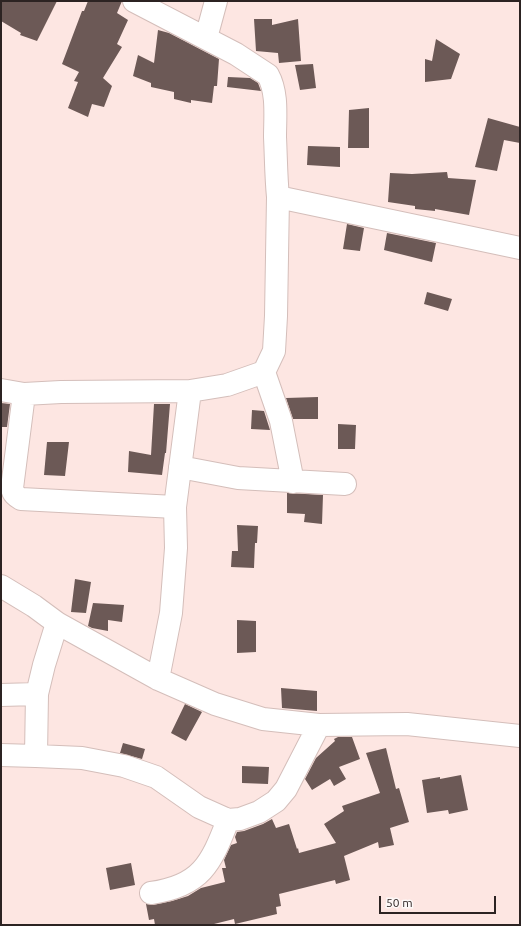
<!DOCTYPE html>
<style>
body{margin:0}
#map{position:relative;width:521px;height:926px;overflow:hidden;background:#fde6e2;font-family:Ubuntu,sans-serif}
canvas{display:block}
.frame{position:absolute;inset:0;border:2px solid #2c2322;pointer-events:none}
.scale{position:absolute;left:379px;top:896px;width:117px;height:18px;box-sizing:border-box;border:2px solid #2c2322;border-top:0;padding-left:5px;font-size:12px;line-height:14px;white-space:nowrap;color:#2c2322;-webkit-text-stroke:3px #fdf8f7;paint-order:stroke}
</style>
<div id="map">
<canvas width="521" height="926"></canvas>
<div class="frame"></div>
<div class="scale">50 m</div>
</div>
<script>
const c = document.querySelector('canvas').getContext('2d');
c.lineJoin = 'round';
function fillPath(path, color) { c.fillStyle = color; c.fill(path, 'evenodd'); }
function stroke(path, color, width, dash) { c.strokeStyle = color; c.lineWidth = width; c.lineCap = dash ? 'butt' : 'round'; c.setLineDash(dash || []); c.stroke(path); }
fillPath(new Path2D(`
 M 1,1 L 57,1 L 37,41 L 20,35 L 21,33 L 1,21 Z
 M 88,1 L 122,1 L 117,13 L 128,20 L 117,44 L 122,47 L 103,78 L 112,86 L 104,107 L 92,104 L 88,117 L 68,108 L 78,82 L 74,81 L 79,72 L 62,64 L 82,11 L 84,11 Z
 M 254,19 L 272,19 L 272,25 L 298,19 L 301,61 L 279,63 L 278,53 L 256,51 Z
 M 158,30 L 169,33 L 219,59 L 217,86 L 214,86 L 212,103 L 191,100 L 191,103 L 174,99 L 174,92 L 151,87 L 151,83 L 133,76 L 138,55 L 154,63 Z
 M 436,39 L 460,54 L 451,79 L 425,82 L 425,59 L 432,61 Z
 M 313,64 L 316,88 L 300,90 L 295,65 Z
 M 228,77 L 250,78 L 258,83 L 261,91 L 227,87 Z
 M 369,108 L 369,148 L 348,148 L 349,110 Z
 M 488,118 L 520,127 L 520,143 L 504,140 L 497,171 L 475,167 Z
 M 308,146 L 340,147 L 340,167 L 307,165 Z
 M 447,172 L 448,178 L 476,180 L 469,215 L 435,209 L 435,211 L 415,209 L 415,206 L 388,202 L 390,173 L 412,174 Z
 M 347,224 L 364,228 L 360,251 L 343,249 Z
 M 387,233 L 436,243 L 432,262 L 384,250 Z
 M 427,292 L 452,299 L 448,311 L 424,304 Z
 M 318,397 L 318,419 L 293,419 L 286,398 Z
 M 1,403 L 10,404 L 7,427 L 1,427 Z
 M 154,404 L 170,404 L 166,453 L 165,453 L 162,475 L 128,472 L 129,451 L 151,455 Z
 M 252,410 L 264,411 L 270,430 L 251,429 Z
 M 338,424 L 356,425 L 355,449 L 338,449 Z
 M 47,442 L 69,442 L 65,476 L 44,475 Z
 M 287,493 L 323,495 L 322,524 L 304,522 L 305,514 L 287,513 Z
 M 237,525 L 258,526 L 257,543 L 255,543 L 254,568 L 231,567 L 232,551 L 238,551 Z
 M 75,579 L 91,582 L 86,613 L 71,612 Z
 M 93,603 L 124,605 L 122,622 L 108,620 L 108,631 L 92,628 L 88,626 Z
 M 237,620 L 256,621 L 256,652 L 237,653 Z
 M 281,688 L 317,691 L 317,711 L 282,708 Z
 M 185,704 L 202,712 L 186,741 L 171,733 Z
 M 338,737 L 352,737 L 360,759 L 339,767 L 346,779 L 334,786 L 330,779 L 312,790 L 305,779 L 316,758 L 335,741 L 334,739 Z
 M 123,743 L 145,749 L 142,759 L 120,753 Z
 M 386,748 L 396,789 L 399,788 L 409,822 L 390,828 L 394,845 L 379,848 L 378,842 L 344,856 L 350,880 L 336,884 L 335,880 L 279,894 L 281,906 L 276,907 L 277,914 L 235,924 L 234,919 L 210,925 L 155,925 L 154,919 L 149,920 L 146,904 L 153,905 L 172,901 L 188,896 L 201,888 L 225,882 L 222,868 L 226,868 L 224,860 L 231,845 L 237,843 L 235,837 L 237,832 L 244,831 L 263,824 L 272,819 L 276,828 L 289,824 L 297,849 L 298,848 L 299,853 L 336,843 L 324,824 L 344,811 L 342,806 L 380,793 L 366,753 Z
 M 242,766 L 269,767 L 268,784 L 242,783 Z
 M 461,775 L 468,810 L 449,814 L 448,810 L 427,813 L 422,780 L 440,777 L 440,779 Z
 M 131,863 L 135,885 L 110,890 L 106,868 Z`), '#6c5956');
const minor = new Path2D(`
 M 134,1 L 236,54 L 268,75 C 278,93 275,117 275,137 C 276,157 276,177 278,197 L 520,248
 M 206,38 L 216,1
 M 264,372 L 281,421 L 293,482
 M 1,390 L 24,394 L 61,392 L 190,391 L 227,385 L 264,372 L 274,351 L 276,316 L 278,197
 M 24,394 L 12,488 C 13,494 16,496 21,499 L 175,507
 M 180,467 L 238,478 L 345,484
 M 1,586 L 34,606 L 57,623 L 158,679 L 215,704 L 263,719 L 319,725 L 407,724 L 520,736
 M 158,679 L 171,613 L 176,548 L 175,507 L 190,391
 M 1,695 L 37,694
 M 1,755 L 36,756 L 37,694 L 44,665 L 57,623
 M 36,756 L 82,758 L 124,766 L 156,777 L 199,807 L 228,820 L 240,819 L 259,812 L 276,801 L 286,789 L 319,725
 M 151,893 C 201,886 211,864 228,820`);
stroke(minor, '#d4beba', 24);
stroke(minor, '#fff', 22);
</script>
